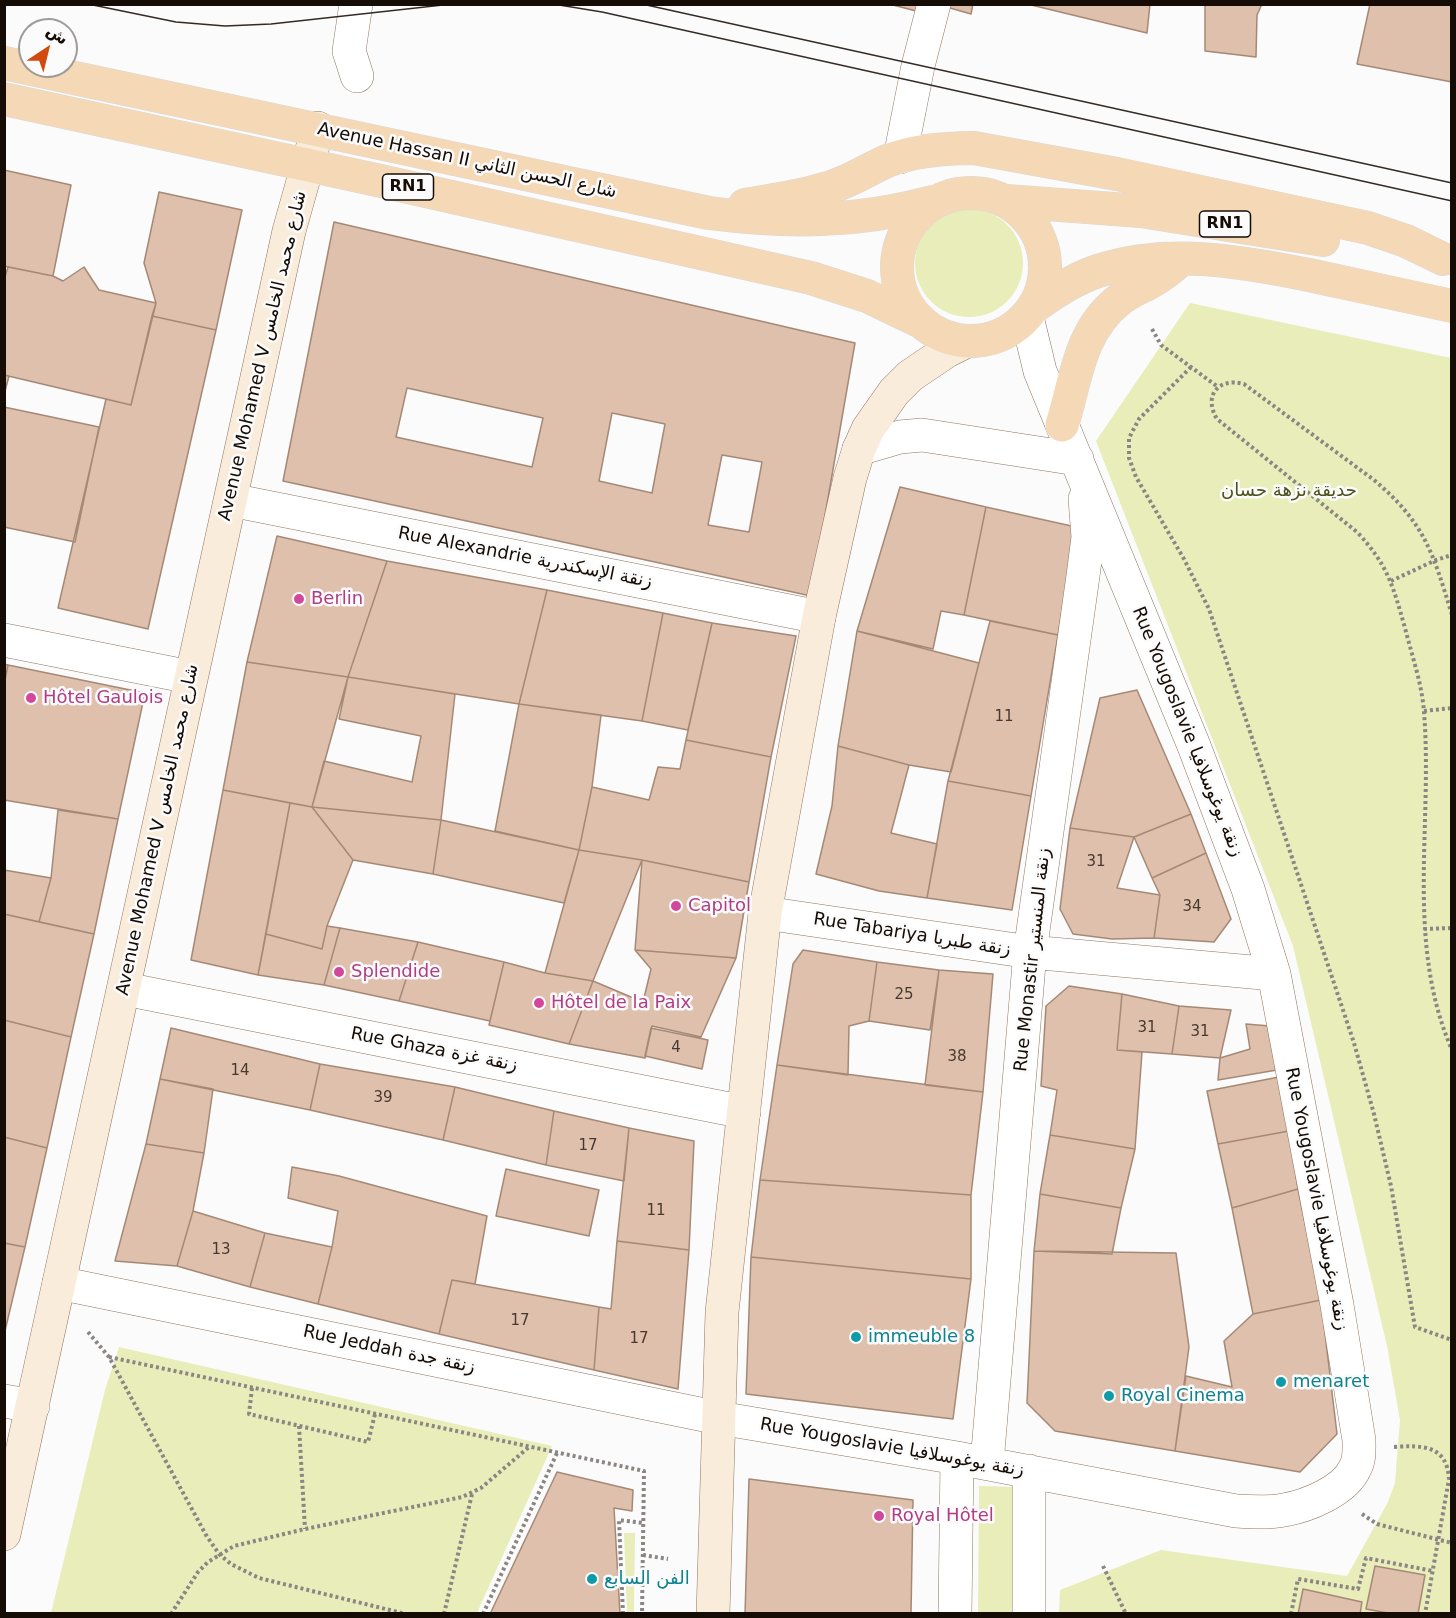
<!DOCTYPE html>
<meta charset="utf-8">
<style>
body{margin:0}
#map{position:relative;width:1456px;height:1618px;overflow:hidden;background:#fbfbfb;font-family:"DejaVu Sans",Vazirmatn,sans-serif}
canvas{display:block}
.frame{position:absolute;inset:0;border:6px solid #160c06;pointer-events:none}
.north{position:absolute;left:18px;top:18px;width:60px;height:60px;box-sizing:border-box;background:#fbfbfb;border:2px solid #9f9b99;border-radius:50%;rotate:35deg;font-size:16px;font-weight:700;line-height:24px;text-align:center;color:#160c06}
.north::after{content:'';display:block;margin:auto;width:21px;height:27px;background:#d14b10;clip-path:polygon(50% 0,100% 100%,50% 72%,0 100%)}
</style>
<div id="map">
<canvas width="1456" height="1618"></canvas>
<div class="frame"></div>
<div class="north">ش</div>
</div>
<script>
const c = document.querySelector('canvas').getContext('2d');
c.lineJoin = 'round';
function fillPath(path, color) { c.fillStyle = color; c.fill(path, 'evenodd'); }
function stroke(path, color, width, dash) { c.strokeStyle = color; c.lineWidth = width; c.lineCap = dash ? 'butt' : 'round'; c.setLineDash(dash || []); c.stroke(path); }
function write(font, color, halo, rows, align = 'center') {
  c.font = font + ' "DejaVu Sans",Vazirmatn,sans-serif'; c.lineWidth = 5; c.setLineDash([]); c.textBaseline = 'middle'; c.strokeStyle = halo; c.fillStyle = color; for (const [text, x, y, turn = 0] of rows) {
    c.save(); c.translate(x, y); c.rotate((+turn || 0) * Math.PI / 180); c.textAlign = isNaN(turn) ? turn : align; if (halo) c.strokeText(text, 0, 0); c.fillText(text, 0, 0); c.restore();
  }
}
fillPath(new Path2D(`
 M915 263a54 54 0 1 1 108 0a54 54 0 1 1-108 0Z
 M 1190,303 L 1451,358 L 1451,1613 L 1059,1614 L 1060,1590 L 1161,1550 L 1347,1576 L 1387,1504 L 1395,1483 L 1400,1420 L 1387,1346 L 1293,946 L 1096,441 Z
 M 119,1347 L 552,1446 L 477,1613 L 51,1613 L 105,1390 Z
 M 979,1486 L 1016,1487 L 1016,1613 L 978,1614 Z
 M 635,1533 L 634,1613 L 627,1613 L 624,1533 Z`), '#e8edb9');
const building = new Path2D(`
 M 889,4 L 922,4 L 920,12 Z
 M 943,4 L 973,4 L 971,14 L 943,6 Z
 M 1027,4 L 1150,4 L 1147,33 Z
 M 1205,4 L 1262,4 L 1257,15 L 1256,57 L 1205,51 Z
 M 1370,4 L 1452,4 L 1452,82 L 1357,64 Z
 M 4,170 L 71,185 L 53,276 L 4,266 Z
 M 159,192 L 242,210 L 216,330 L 152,316 L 156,303 L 144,263 Z
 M 334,222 L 855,343 L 811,596 L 283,481 ZM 407,388 L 543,418 L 532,467 L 396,437 ZM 612,413 L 665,424 L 652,493 L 599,481 ZM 722,455 L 762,462 L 749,532 L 708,525 Z
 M 8,267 L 53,276 L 63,281 L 84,267 L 99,290 L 156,303 L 131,405 L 4,375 L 4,280 Z
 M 152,316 L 216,330 L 148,629 L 58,608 L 106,399 L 131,405 Z
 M 4,375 L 9,376 L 4,395 Z
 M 4,407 L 99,427 L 75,542 L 4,527 Z
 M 900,487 L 986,507 L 964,615 L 941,611 L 933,649 L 857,631 Z
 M 986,507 L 1076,527 L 1058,635 L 964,615 Z
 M 277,536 L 387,561 L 348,677 L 247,662 Z
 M 387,561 L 547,590 L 519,704 L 348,677 Z
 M 547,590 L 663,613 L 642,721 L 519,704 Z
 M 663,613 L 712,623 L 688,730 L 642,721 Z
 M 990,621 L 1058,635 L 1031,796 L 948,781 Z
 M 712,623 L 796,636 L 771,757 L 686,740 Z
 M 857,631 L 979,663 L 951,772 L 909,765 L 838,746 Z
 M 247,662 L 348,677 L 312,807 L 223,790 Z
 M 4,664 L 8,665 L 4,685 Z
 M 8,665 L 145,693 L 118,819 L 4,800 L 4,685 Z
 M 348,677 L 455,694 L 441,820 L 312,807 L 324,761 L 412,782 L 421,736 L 339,719 Z
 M 1137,690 L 1191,814 L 1134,837 L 1070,828 L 1100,698 Z
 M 519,704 L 601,715 L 592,787 L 579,850 L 495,831 Z
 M 686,740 L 771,757 L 749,882 L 642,860 L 579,850 L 592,787 L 649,800 L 658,767 L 680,769 Z
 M 838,746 L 909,765 L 891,833 L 937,844 L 927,898 L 879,891 L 816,874 L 832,806 Z
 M 948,781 L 1031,796 L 1012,910 L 927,898 Z
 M 223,790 L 290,803 L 258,975 L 191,960 Z
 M 290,803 L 312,807 L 353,860 L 327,926 L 322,949 L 266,934 Z
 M 312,807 L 441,820 L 433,874 L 353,860 Z
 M 58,810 L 118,819 L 94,934 L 39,922 L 51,878 Z
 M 1191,814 L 1206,853 L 1152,878 L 1134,837 Z
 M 441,820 L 579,850 L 564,903 L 433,874 Z
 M 1070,828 L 1134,837 L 1117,888 L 1160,895 L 1154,938 L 1112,939 L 1073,934 L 1060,909 Z
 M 579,850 L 642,860 L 593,981 L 545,973 Z
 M 1206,853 L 1231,919 L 1214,942 L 1154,938 L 1160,895 L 1152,878 Z
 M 642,860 L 749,882 L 736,958 L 635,950 Z
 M 4,870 L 51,878 L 39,922 L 4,914 Z
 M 4,914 L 94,934 L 71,1037 L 4,1020 Z
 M 327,926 L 340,928 L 324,985 L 258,975 L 266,934 L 322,949 Z
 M 340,928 L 418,942 L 399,1001 L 324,985 Z
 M 418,942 L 504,962 L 490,1021 L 399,1001 Z
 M 635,950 L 736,958 L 701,1037 L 652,1026 L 645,1058 L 569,1044 L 593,981 L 643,1002 L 651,969 Z
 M 803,950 L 877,962 L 869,1021 L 849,1026 L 848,1075 L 777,1065 L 793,964 Z
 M 504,962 L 545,973 L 593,981 L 569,1044 L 489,1025 Z
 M 877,962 L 939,970 L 930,1030 L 869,1021 Z
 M 939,970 L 993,974 L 983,1092 L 925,1085 Z
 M 1069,986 L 1122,994 L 1117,1050 L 1142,1052 L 1135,1149 L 1050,1135 L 1057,1090 L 1041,1086 L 1046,1006 Z
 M 1122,994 L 1179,1006 L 1172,1054 L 1117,1050 Z
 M 1179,1006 L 1231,1010 L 1220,1058 L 1172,1054 Z
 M 4,1020 L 71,1037 L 47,1148 L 4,1137 Z
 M 1246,1024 L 1270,1026 L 1277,1070 L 1218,1080 L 1220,1058 L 1250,1049 Z
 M 171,1028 L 320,1064 L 310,1110 L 160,1079 Z
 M 651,1028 L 708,1040 L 702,1069 L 645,1056 Z
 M 320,1064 L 455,1087 L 443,1140 L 310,1110 Z
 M 777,1065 L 983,1092 L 971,1195 L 760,1180 Z
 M 1279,1077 L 1289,1131 L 1218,1144 L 1207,1091 Z
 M 160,1079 L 213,1089 L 204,1153 L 146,1144 Z
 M 455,1087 L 554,1111 L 546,1165 L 443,1140 Z
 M 554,1111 L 629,1128 L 624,1181 L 546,1165 Z
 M 629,1128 L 694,1141 L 689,1250 L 617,1241 Z
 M 1289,1131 L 1298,1189 L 1232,1208 L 1218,1144 Z
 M 1050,1135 L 1135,1149 L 1121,1208 L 1040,1194 Z
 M 4,1137 L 47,1148 L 25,1247 L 4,1243 Z
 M 146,1144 L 204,1153 L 193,1211 L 177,1266 L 115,1261 Z
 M 292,1167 L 339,1176 L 487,1216 L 475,1284 L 452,1280 L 439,1334 L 318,1304 L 332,1247 L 338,1211 L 288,1198 Z
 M 506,1169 L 599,1190 L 589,1236 L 496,1216 Z
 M 760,1180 L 971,1195 L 971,1279 L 751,1257 Z
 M 1298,1189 L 1321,1300 L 1253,1314 L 1232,1208 Z
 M 1040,1194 L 1121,1208 L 1112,1254 L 1034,1251 Z
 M 193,1211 L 265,1233 L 250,1287 L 177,1266 Z
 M 265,1233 L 332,1247 L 318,1304 L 250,1287 Z
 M 617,1241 L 689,1250 L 678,1389 L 594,1370 L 599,1307 L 611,1309 Z
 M 4,1243 L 25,1247 L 4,1335 Z
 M 1034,1251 L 1176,1253 L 1189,1347 L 1175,1451 L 1055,1431 L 1027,1403 Z
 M 751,1257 L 971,1279 L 953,1419 L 746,1394 Z
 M 452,1280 L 599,1307 L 594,1370 L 439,1334 Z
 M 1321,1300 L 1337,1434 L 1300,1472 L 1175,1451 L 1186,1376 L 1232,1387 L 1224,1341 L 1253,1314 Z
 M 557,1472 L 633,1490 L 632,1511 L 614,1508 L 620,1614 L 490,1614 Z
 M 749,1479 L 913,1500 L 911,1614 L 745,1614 Z
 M 1375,1566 L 1425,1575 L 1418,1614 L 1393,1614 L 1366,1609 Z
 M 1303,1589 L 1362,1602 L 1360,1614 L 1298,1614 Z`);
fillPath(building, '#dec0ac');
stroke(building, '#a58976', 1.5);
const street = new Path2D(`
 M 356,4 L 349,51 L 357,76
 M 900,157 L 918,66 L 934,4
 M 859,449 L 900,437 L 922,435 L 1077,459
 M 231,500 L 819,617
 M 4,640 L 190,677
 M 765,913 L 1030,952 L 1274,974
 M 125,989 L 744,1112
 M 59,1283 L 719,1418 L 957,1458 L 1236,1511 C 1252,1512 1268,1513 1284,1510 C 1307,1506 1345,1491 1355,1468 C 1360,1459 1359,1450 1359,1440 L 1337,1305 L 1274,974 L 1248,889 L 1194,746 L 1040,371 L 1027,317
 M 4,1401 L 33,1406
 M 987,1463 L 1030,952 L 1083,576 L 1088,537 L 1085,499
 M 955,1614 L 957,1458
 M 1029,1614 L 1029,1471`);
const secondary = new Path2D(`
 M 4,1534 L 289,231 L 318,128
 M 713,1614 L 722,1312 L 765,913 L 819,617 L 850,478 L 859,449 L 868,429 L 894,392 L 910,376 L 947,351 L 967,341`);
const primary = new Path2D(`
 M 4,63 L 709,213 C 787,223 856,223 933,202
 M 4,99 L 381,181 L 811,278 L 867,296 L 919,321
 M897 267a74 74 0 1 1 148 0a74 74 0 1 1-148 0Z
 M 1006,201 L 1141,211 L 1323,240
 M 745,205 C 772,200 801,197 828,188 C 849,182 867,170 887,161 C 915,150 945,148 974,148 L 1117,174 L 1368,228 L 1406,241 L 1443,259
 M 1034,307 C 1054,292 1074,279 1098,271 C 1167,248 1239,261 1309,275 C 1357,285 1404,296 1452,306
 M 1062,425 C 1076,380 1079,331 1119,300 C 1128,293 1137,289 1147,284 C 1160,277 1171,269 1181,259`);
stroke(street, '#907562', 34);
stroke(secondary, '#907562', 34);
stroke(primary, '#dad8d7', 34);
stroke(new Path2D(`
 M 1152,329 L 1161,345 L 1218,387
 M 1191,367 L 1139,419 L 1129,438 L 1129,458 L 1136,477 L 1184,559 L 1209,609 L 1354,1043 L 1374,1114 L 1391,1186 L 1415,1327 L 1452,1340
 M 1391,581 L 1436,560 L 1452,555
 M 1452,615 C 1433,553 1425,523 1374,480 L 1244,384 C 1218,377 1203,396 1217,419 L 1357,532 C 1388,565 1393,586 1405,628 C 1412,656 1422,684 1424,712 C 1433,825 1405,943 1452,1050
 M 1424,711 L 1452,708
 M 1424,929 L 1452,928
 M 88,1332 L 109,1357 L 206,1535 L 219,1554 L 231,1564 L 259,1578 L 406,1614
 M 109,1357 L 644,1471 L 642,1614
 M 252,1388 L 249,1414 L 368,1442 L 375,1414
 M 299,1426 L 305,1529
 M 1394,1447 C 1422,1445 1447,1445 1449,1479 L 1425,1614
 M 1362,1514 L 1377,1524 L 1452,1543
 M 643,1555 L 668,1559
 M 1103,1566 L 1126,1614
 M 171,1614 L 198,1572 L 208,1562 L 234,1546 L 305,1529 L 462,1497 L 481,1488 L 529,1447
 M 444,1614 L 472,1494
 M 483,1614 L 557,1453
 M 623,1614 L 619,1520 L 643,1523
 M 1291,1614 L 1298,1579 L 1358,1589 L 1366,1558 L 1433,1571`), '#8b8683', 4, [3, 3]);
stroke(street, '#fff', 33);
stroke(secondary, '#faecdb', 33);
stroke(primary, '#f5d9b6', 33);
stroke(new Path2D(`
 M 88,4 L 176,22 L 225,26 L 271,24 L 452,4
 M 201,4 L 284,4
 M 553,4 L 602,12 L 1452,201
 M 642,4 L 1452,183`), '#342b26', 1.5);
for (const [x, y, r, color] of [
 [299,599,6,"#d1479c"],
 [31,698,6,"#d1479c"],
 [676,906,6,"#d1479c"],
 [339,972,6,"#d1479c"],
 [539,1003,6,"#d1479c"],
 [856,1337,6,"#0f9aa8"],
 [1281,1382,6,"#0f9aa8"],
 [1109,1396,6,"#0f9aa8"],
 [879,1516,6,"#d1479c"],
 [592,1579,6,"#0f9aa8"]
]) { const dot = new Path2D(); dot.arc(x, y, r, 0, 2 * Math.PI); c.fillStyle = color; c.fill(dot); stroke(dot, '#fbfbfb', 2); }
write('15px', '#483930', null, [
 ["11",1004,717],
 ["31",1096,862],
 ["34",1192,907],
 ["25",904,995],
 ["31",1147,1028],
 ["31",1200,1032],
 ["4",676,1048],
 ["38",957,1057],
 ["14",240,1071],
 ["39",383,1098],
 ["17",588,1146],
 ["11",656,1211],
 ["13",221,1250],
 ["17",520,1321],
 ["17",639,1339]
]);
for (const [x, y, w] of [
 [408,187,51],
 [1225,224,51]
]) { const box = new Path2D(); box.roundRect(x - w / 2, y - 13, w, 26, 4.5); c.fillStyle = '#fbfbfb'; c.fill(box); stroke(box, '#160c06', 1.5); }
write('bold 16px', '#160c06', null, [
 ["RN1",408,187],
 ["RN1",1225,224]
]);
write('18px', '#160c06', '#fbfbfb', [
 ["Avenue Hassan II شارع الحسن الثاني",467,161,12],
 ["Avenue Mohamed V شارع محمد الخامس",263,356,-77],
 ["Rue Alexandrie زنقة الإسكندرية",525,558,11],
 ["Rue Yougoslavie زنقة يوغوسلافيا",1187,732,68],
 ["Avenue Mohamed V شارع محمد الخامس",158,830,-78],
 ["Rue Tabariya زنقة طبريا",912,935,9],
 ["Rue Monastir زنقة المنستير",1033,960,-84],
 ["Rue Ghaza زنقة غزة",434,1050,11],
 ["Rue Yougoslavie زنقة يوغوسلافيا",1316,1199,79],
 ["Rue Jeddah زنقة جدة",389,1350,12],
 ["Rue Yougoslavie زنقة يوغوسلافيا",892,1448,10]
]);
write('18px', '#4d501b', '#fbfbfb', [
 ["حديقة نزهة حسان",1289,491]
]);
write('18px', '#b23c85', '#fbfbfb', [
 ["Berlin",311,599],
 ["Hôtel Gaulois",43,698],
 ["Capitol",688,906],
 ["Splendide",351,972],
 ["Hôtel de la Paix",551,1003],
 ["Royal Hôtel",891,1516]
], 'left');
write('18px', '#0d838f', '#fbfbfb', [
 ["immeuble 8",868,1337],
 ["menaret",1293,1382],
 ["Royal Cinema",1121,1396],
 ["الفن السابع",604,1579]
], 'left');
</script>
